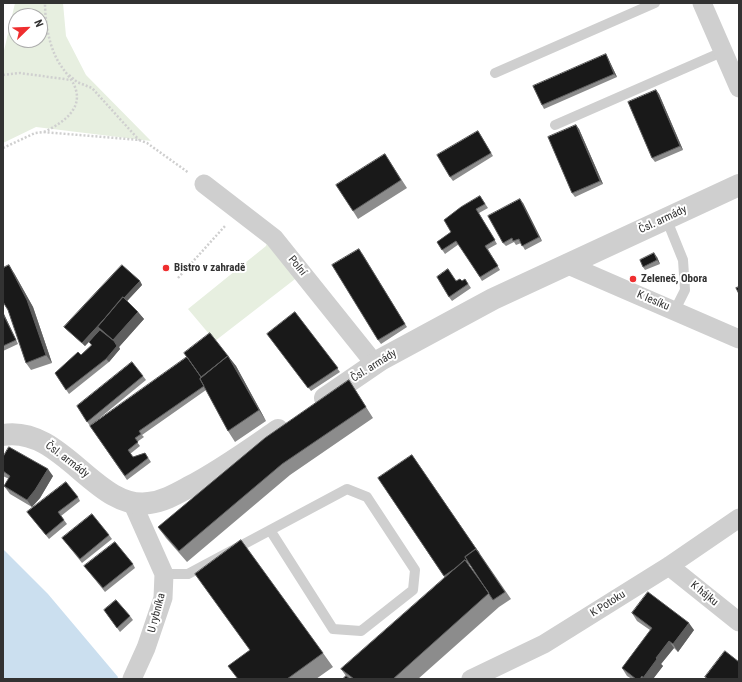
<!DOCTYPE html>
<meta charset="utf-8">
<style>
body{margin:0}
#map{position:relative;width:742px;height:682px;overflow:hidden;background:#fff;font-family:"Roboto Condensed",sans-serif}
canvas{display:block}
.frame{position:absolute;inset:0;border:4px solid #323232;pointer-events:none}
.north{position:absolute;left:8px;top:8px;width:40px;height:40px;box-sizing:border-box;background:#fff;border:1px solid #adadad;border-radius:50%;rotate:67deg;font-size:11px;font-weight:700;line-height:16px;text-align:center;color:#323232}
.north::after{content:'';display:block;margin:auto;width:14px;height:18px;background:#ef2e2f;clip-path:polygon(50% 0,100% 100%,50% 72%,0 100%)}
</style>
<div id="map">
<canvas width="742" height="682"></canvas>
<div class="frame"></div>
<div class="north">N</div>
</div>
<script>
const c = document.querySelector('canvas').getContext('2d');
c.lineJoin = 'round';
function fillPath(path, color) { c.fillStyle = color; c.fill(path, 'evenodd'); }
function stroke(path, color, width, dash) { c.strokeStyle = color; c.lineWidth = width; c.lineCap = dash ? 'butt' : 'round'; c.setLineDash(dash || []); c.stroke(path); }
function write(font, color, halo, rows, align = 'center') {
  c.font = font + ' "Roboto Condensed",sans-serif'; c.lineWidth = 4; c.setLineDash([]); c.textBaseline = 'middle'; c.strokeStyle = halo; c.fillStyle = color; for (const [text, x, y, turn = 0] of rows) {
    c.save(); c.translate(x, y); c.rotate((+turn || 0) * Math.PI / 180); c.textAlign = isNaN(turn) ? turn : align; if (halo) c.strokeText(text, 0, 0); c.fillText(text, 0, 0); c.restore();
  }
}
fillPath(new Path2D(`
 M 15,3 L 63,3 L 66,36 L 86,75 L 151,141 L 36,127 L 3,143 L 3,55 ZM 16,16 L 40,16 L 40,40 L 16,40 Z
 M 268,239 L 299,276 L 215,341 L 188,309 L 266,246 Z`), '#e7efe0');
fillPath(new Path2D(`
 M 3,549 L 48,594 L 118,677 L 117,679 L 3,679 Z`), '#cbdfef');
stroke(new Path2D(`
 M 3,75 L 20,73 L 71,80
 M 69,75 L 77,82 L 92,88 L 139,140
 M 44,132 C 65,122 87,106 72,81 C 66,72 59,65 55,55 C 48,40 45,19 45,3
 M 3,148 L 35,133 L 43,132 L 139,140 L 147,143 L 189,173
 M 178,278 L 225,226`), '#cfcfcf', 2.5, [2, 2]);
stroke(new Path2D(`
 M 495,73 L 655,3
 M 555,125 L 722,52
 M 666,218 L 683,260 L 685,290 L 675,310
 M 164,574 L 188,574 L 347,489 L 367,497 L 415,570 L 413,590 L 361,631 L 333,629 L 270,530`), '#cfcfcf', 10);
stroke(new Path2D(`
 M 702,3 L 739,88
 M 204,184 L 274,238 L 375,364
 M 566,264 L 739,339
 M 669,566 L 739,622
 M 132,679 L 146,648 L 163,598 L 164,574 L 132,502
 M 471,679 L 544,644 L 669,566 L 739,518`), '#cfcfcf', 19);
stroke(new Path2D(`
 M 325,398 L 382,359 L 493,299 L 739,185
 M 3,435 C 62,425 96,511 149,503 C 164,501 176,494 189,487 C 220,471 249,450 278,430`), '#cfcfcf', 22);
fillPath(new Path2D(`
 M 608,58 L 617,77 L 544,109 L 542,105 Z
 M 656,90 L 659,94 L 683,150 L 655,162 L 652,158 Z
 M 576,125 L 579,129 L 603,184 L 575,197 L 572,193 Z
 M 480,134 L 493,156 L 453,181 L 450,177 Z
 M 385,154 L 407,188 L 358,219 L 353,211 Z
 M 480,196 L 488,208 L 479,213 L 497,244 L 488,249 L 500,270 L 482,281 L 459,244 L 445,254 L 437,242 L 451,232 Z
 M 523,203 L 542,241 L 525,250 L 521,243 L 516,245 L 514,242 L 506,246 L 503,243 Z
 M 362,253 L 407,327 L 381,344 L 378,340 Z
 M 657,257 L 660,264 L 645,270 L 643,267 Z
 M 14,273 L 33,307 L 52,363 L 31,370 L 26,363 Z
 M 465,279 L 471,288 L 452,301 L 449,297 L 456,281 L 462,281 Z
 M 140,281 L 142,285 L 127,301 L 138,312 L 144,319 L 119,347 L 120,349 L 109,362 L 69,394 L 55,373 L 81,355 L 91,345 L 89,342 L 100,330 L 85,346 L 67,330 L 64,327 Z
 M 3,312 L 18,344 L 3,351 Z
 M 295,312 L 340,372 L 311,391 L 267,334 Z
 M 228,356 L 236,366 L 266,421 L 235,442 L 228,431 L 206,390 L 142,435 L 144,437 L 137,442 L 140,446 L 130,454 L 133,457 L 145,453 L 151,462 L 127,480 L 90,426 Z
 M 143,376 L 146,380 L 90,426 L 77,406 Z
 M 356,391 L 373,418 L 290,475 L 187,562 L 166,538 L 158,527 Z
 M 412,455 L 511,599 L 499,607 L 418,679 L 343,679 L 346,676 L 341,669 L 445,578 L 378,478 ZM 470,564 L 493,599 L 469,565 Z
 M 3,457 L 53,476 L 40,498 L 32,507 L 10,494 L 4,486 L 9,479 L 3,476 Z
 M 78,497 L 80,501 L 61,516 L 67,524 L 49,539 L 27,512 Z
 M 109,535 L 112,539 L 82,563 L 62,538 Z
 M 133,564 L 135,568 L 105,592 L 84,566 Z
 M 104,610 L 130,616 L 133,620 L 120,632 Z
 M 632,613 L 694,630 L 678,652 L 674,648 L 661,664 L 663,666 L 653,679 L 632,679 L 627,676 L 622,668 L 650,630 L 637,621 Z
 M 323,653 L 333,667 L 316,679 L 238,679 Z`), '#8c8c8c');
fillPath(new Path2D(`
 M 606,54 L 608,58 L 617,77 L 614,74 Z
 M 656,90 L 659,94 L 683,150 L 680,146 Z
 M 576,125 L 579,129 L 603,184 L 600,181 Z
 M 520,199 L 523,203 L 542,241 L 539,237 Z
 M 654,253 L 657,257 L 660,264 L 657,260 Z
 M 9,265 L 14,273 L 33,307 L 52,363 L 46,355 Z
 M 140,281 L 142,285 L 101,329 L 98,327 L 100,330 L 85,346 L 82,343 Z
 M 3,312 L 18,344 L 3,314 Z
 M 138,312 L 144,319 L 119,347 L 120,349 L 109,362 L 106,359 L 113,340 Z
 M 228,356 L 236,366 L 266,421 L 259,410 Z
 M 48,469 L 53,476 L 40,498 L 32,507 L 27,500 Z
 M 689,623 L 694,630 L 678,652 L 673,644 Z
 M 669,641 L 674,648 L 661,664 L 663,666 L 653,679 L 644,679 L 643,678 L 656,658 Z`), '#5e5e5e');
const building = new Path2D(`
 M 606,54 L 614,74 L 542,105 L 533,86 Z
 M 656,90 L 680,146 L 652,158 L 628,102 Z
 M 576,125 L 600,181 L 572,193 L 548,137 Z
 M 478,131 L 491,153 L 450,177 L 437,155 Z
 M 385,154 L 401,180 L 353,211 L 336,185 Z
 M 480,196 L 485,204 L 476,209 L 495,240 L 485,246 L 498,266 L 480,277 L 456,241 L 442,250 L 437,242 L 451,232 L 444,220 L 461,207 Z
 M 520,199 L 539,237 L 522,246 L 519,239 L 513,241 L 512,238 L 503,243 L 488,216 Z
 M 359,249 L 405,324 L 378,340 L 332,265 Z
 M 654,253 L 657,260 L 643,267 L 640,260 Z
 M 9,265 L 27,300 L 46,355 L 26,363 L 8,310 L 3,302 L 3,268 Z
 M 122,265 L 140,281 L 124,298 L 123,297 L 106,317 L 82,343 L 64,327 Z
 M 448,269 L 456,281 L 460,279 L 462,281 L 465,279 L 468,284 L 449,297 L 437,277 Z
 M 739,287 L 739,294 L 736,288 Z
 M 123,297 L 138,312 L 113,340 L 98,327 Z
 M 295,312 L 338,368 L 308,388 L 267,334 Z
 M 3,314 L 16,340 L 3,346 Z
 M 100,330 L 114,341 L 117,346 L 106,359 L 66,390 L 55,373 L 78,352 L 81,355 L 92,345 L 89,342 Z
 M 210,333 L 228,356 L 201,377 L 184,353 Z
 M 228,356 L 259,410 L 228,431 L 200,379 Z
 M 187,357 L 201,377 L 200,379 L 204,386 L 139,431 L 141,434 L 135,438 L 138,442 L 128,450 L 133,457 L 145,453 L 148,458 L 125,476 L 90,426 Z
 M 132,362 L 143,376 L 87,422 L 77,406 Z
 M 349,380 L 366,407 L 282,464 L 179,551 L 158,527 L 265,438 Z
 M 9,447 L 48,469 L 35,490 L 27,500 L 4,486 L 10,476 L 3,471 L 3,457 Z
 M 412,455 L 479,553 L 476,549 L 465,557 L 467,560 L 466,561 L 465,560 L 457,567 L 444,576 L 378,478 Z
 M 66,482 L 78,497 L 58,512 L 64,520 L 46,535 L 27,512 Z
 M 92,514 L 109,535 L 80,559 L 62,538 Z
 M 241,540 L 323,653 L 287,679 L 238,679 L 228,666 L 250,650 L 195,574 Z
 M 115,542 L 133,564 L 103,588 L 84,566 Z
 M 476,549 L 505,592 L 493,600 L 465,557 Z
 M 465,560 L 489,593 L 393,679 L 354,679 L 341,669 Z
 M 648,592 L 689,623 L 673,644 L 669,641 L 656,658 L 657,659 L 643,678 L 642,676 L 640,679 L 636,679 L 622,668 L 652,628 L 632,613 Z
 M 116,600 L 130,616 L 117,628 L 104,610 Z
 M 725,651 L 739,662 L 739,679 L 708,679 L 705,677 Z
 M 346,676 L 350,679 L 343,679 Z`);
fillPath(building, '#191919');
stroke(building, '#5e5e5e', 1);
for (const [x, y, r, color] of [
 [166,268,4,"#ef2e2f"],
 [633,279,4,"#ef2e2f"]
]) { const dot = new Path2D(); dot.arc(x, y, r, 0, 2 * Math.PI); c.fillStyle = color; c.fill(dot); stroke(dot, '#fff', 1.5); }
write('11px', '#323232', '#fff', [
 ["Čsl. armády",663,220,-25],
 ["Polní",297,266,51],
 ["K lesíku",653,301,23],
 ["Čsl. armády",374,366,-32],
 ["Čsl. armády",67,460,37],
 ["K hájku",704,594,39],
 ["K Potoku",608,604,-32],
 ["U rybníka",157,613,-75]
]);
write('bold 11px', '#323232', '#fff', [
 ["Bistro v zahradě",174,268],
 ["Zeleneč, Obora",641,279]
], 'left');
</script>
